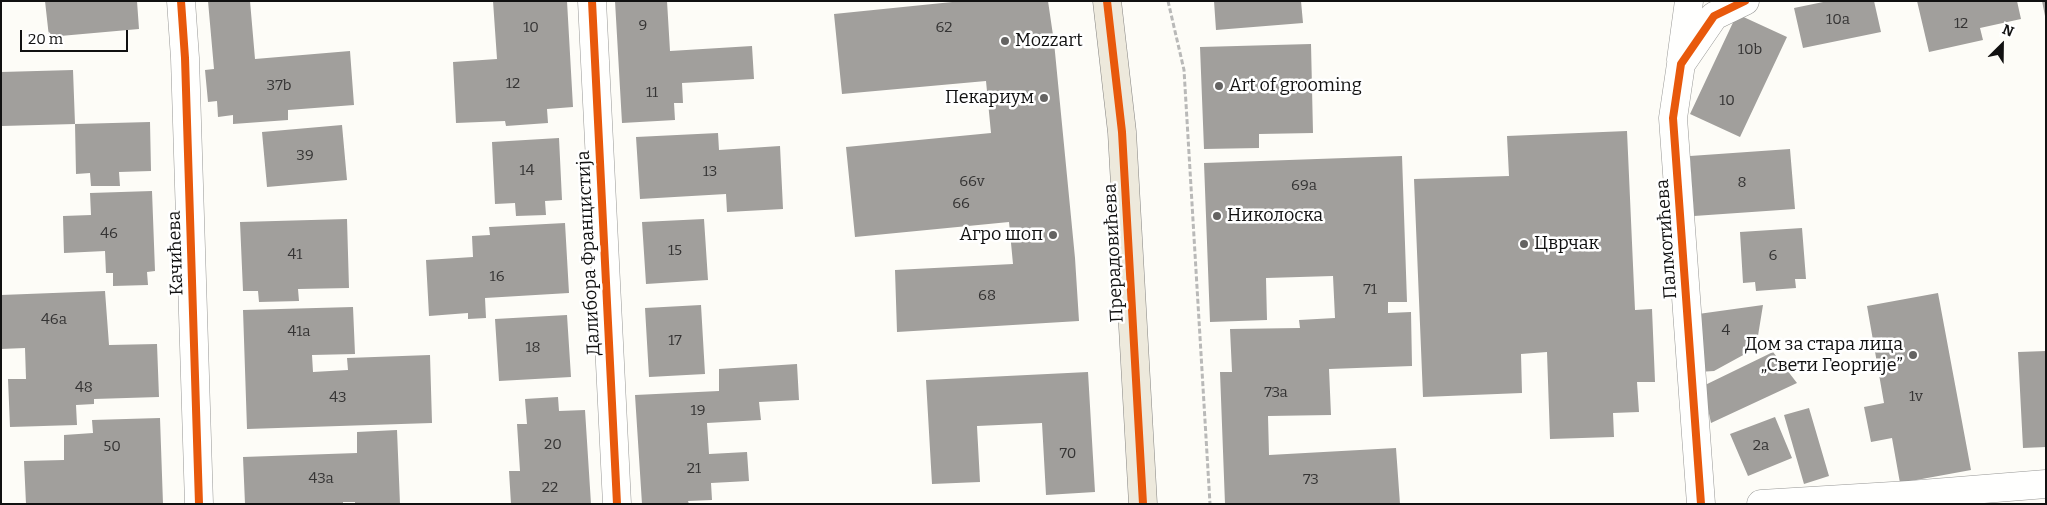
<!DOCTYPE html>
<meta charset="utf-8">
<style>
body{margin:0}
#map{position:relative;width:2047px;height:505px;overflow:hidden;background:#fdfcf7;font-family:Bitter,serif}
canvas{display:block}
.frame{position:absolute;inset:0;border:2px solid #111;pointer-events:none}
.north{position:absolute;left:1977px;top:20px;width:50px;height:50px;-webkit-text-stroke:4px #fff;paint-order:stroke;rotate:23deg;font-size:14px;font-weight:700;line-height:20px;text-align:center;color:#111}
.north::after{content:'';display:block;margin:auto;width:18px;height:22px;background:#111;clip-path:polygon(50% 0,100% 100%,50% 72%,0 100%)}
.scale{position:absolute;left:20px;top:30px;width:108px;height:22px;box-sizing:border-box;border:2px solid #111;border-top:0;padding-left:6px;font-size:15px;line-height:18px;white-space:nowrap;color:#111;-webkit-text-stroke:4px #fff;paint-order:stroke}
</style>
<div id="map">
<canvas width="2047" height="505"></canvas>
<div class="frame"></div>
<div class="north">N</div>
<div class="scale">20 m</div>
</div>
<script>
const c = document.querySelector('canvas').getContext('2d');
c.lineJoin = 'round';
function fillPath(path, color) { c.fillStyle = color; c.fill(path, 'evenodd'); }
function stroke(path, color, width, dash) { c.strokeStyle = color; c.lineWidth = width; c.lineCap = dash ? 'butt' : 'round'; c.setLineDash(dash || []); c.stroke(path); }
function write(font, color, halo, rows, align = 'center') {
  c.font = font + ' Bitter,serif'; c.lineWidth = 5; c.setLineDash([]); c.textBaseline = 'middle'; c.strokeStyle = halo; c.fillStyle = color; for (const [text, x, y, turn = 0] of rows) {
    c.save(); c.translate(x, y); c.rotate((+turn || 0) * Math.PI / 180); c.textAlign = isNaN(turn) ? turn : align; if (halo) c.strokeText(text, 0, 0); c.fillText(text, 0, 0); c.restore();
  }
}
fillPath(new Path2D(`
 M 45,1 L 137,1 L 139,29 L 49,37 Z
 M 208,1 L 250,1 L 255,59 L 350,51 L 354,105 L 288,110 L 288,120 L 233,124 L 233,115 L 218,117 L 217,101 L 208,102 L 205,70 L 214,69 Z
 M 493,1 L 567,1 L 573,107 L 547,109 L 548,123 L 506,126 L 505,121 L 456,123 L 453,62 L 497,59 Z
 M 615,1 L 667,1 L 670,51 L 752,46 L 754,79 L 682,83 L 683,103 L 674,103 L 675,120 L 622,123 Z
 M 962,1 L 1048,1 L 1054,42 L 1075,258 L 1079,321 L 897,332 L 895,270 L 1013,264 L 1009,222 L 855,237 L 846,147 L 991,133 L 986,81 L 842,94 L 834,14 Z
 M 1214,1 L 1301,1 L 1303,23 L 1216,30 Z
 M 1828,1 L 1874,1 L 1881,32 L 1803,48 L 1794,8 Z
 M 1917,1 L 2017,1 L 2021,19 L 1980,28 L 1983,40 L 1929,52 Z
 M 2042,1 L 2046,1 L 2046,16 L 2045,16 Z
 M 1737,14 L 1787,37 L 1740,137 L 1690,114 Z
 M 1311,44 L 1313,133 L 1259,134 L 1259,148 L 1204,149 L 1200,47 Z
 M 73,70 L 75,124 L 2,126 L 1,72 Z
 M 150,122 L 151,171 L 119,172 L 120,186 L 91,186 L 90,173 L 76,174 L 75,124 Z
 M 342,125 L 347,180 L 267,187 L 262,132 Z
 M 1627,131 L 1635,310 L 1652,309 L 1655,382 L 1637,382 L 1639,412 L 1613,413 L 1614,437 L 1550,439 L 1547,352 L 1521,354 L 1522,393 L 1423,397 L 1414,179 L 1509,176 L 1507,136 Z
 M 718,133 L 719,150 L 780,146 L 783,209 L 727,212 L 726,194 L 640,199 L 636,137 Z
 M 559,138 L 562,200 L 545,201 L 546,215 L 516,216 L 515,203 L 495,204 L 492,142 Z
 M 1790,149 L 1795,209 L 1694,216 L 1690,156 Z
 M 1402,156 L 1407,302 L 1388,302 L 1388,313 L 1411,312 L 1412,366 L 1329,369 L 1331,415 L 1268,416 L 1269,455 L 1396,448 L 1400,504 L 1225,504 L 1220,372 L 1232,372 L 1230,329 L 1300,328 L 1299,320 L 1335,318 L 1333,276 L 1266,278 L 1267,320 L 1210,322 L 1204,163 Z
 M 152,191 L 155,271 L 147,272 L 148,285 L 113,286 L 113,273 L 106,273 L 105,251 L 64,253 L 63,216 L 91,215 L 90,193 Z
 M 347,219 L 349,288 L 298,289 L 299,301 L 259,302 L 258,291 L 243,291 L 240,222 Z
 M 704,219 L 708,280 L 646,284 L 642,222 Z
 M 565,223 L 569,293 L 485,298 L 486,318 L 468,319 L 468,313 L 429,316 L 426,260 L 473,257 L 472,236 L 490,235 L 489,227 Z
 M 1802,228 L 1806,279 L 1795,279 L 1796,288 L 1756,291 L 1755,282 L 1743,283 L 1740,232 Z
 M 105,291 L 109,345 L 157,344 L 159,397 L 94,399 L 94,404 L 76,405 L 77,425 L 10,427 L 8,379 L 26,379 L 25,348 L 1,349 L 1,295 Z
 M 1938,293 L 1971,470 L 1900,483 L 1892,438 L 1871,442 L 1864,407 L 1884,403 L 1867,306 Z
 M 701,305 L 705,374 L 649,377 L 645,308 Z
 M 1763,305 L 1756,348 L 1714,371 L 1698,372 L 1691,315 Z
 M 353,307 L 355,354 L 312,355 L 313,372 L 348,370 L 347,358 L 430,355 L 432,423 L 247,429 L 243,310 Z
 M 567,315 L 571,377 L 499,381 L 495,319 Z
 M 2046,351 L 2046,447 L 2023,448 L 2018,352 Z
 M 1773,352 L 1797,383 L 1711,423 L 1703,386 Z
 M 797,364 L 799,400 L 759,402 L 761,420 L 707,423 L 709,454 L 747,452 L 749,481 L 711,483 L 712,500 L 688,501 L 689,504 L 642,504 L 635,395 L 719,391 L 719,369 Z
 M 1088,372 L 1095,492 L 1046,495 L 1042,423 L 977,426 L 980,482 L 932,484 L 926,380 Z
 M 558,397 L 559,411 L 585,410 L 591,504 L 511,504 L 509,471 L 520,471 L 517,424 L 527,424 L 525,399 Z
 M 1809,408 L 1829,476 L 1804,484 L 1784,415 Z
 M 1775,417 L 1792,458 L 1748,476 L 1730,434 Z
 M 160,418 L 163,504 L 26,504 L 24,461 L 64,460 L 64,435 L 93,433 L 92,420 Z
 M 397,430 L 400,504 L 355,504 L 355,502 L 343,502 L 343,504 L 245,504 L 243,457 L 357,453 L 357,432 Z`), '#a19f9c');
const minor = new Path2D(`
 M 181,1 L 185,58 L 199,504
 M 592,1 L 617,504
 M 1681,60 L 1689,1
 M 1701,504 L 1673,118 L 1681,64 L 1714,16 L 1745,1
 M 1761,504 L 1909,495 L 2046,484`);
const major = new Path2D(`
 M 1107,1 L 1122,132 L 1143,504`);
stroke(minor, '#979795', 29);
stroke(major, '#858482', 29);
stroke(new Path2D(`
 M 1168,1 L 1184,70 L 1210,504`), '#b9b9b8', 3, [5, 2.5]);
stroke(minor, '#fffffe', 28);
stroke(major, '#ede9dc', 28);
stroke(new Path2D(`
 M 181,1 L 185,58 L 199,504
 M 592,1 L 617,504
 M 1107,1 L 1122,132 L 1143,504
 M 1701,504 L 1673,118 L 1681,64 L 1714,16 L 1745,1`), '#e8590c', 8);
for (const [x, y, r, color] of [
 [1005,41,5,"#646362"],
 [1219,86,5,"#646362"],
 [1044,98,5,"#646362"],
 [1217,216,5,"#646362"],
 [1053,235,5,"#646362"],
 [1524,244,5,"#646362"],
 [1913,355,5,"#646362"]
]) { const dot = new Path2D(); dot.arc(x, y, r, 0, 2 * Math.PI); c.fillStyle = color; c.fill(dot); stroke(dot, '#fff', 2); }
write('15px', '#353434', null, [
 ["10a",1838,20],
 ["12",1961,24],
 ["9",643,26],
 ["10",531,28],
 ["62",944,28],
 ["10b",1750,50],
 ["12",513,84],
 ["37b",279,86],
 ["11",652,93],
 ["10",1727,101],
 ["39",305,156],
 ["14",527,171],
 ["13",710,172],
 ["66v",972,182],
 ["8",1742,183],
 ["69a",1304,186],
 ["66",961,204],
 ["46",109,234],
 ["15",675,251],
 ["41",295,255],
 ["6",1773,256],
 ["16",497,277],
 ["71",1370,290],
 ["68",987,296],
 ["46a",54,320],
 ["4",1726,331],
 ["41a",299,332],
 ["17",675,341],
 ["18",533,348],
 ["48",84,388],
 ["73a",1276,393],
 ["1v",1916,397],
 ["43",338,398],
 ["19",698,411],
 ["20",553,445],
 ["2a",1761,446],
 ["50",112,447],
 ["70",1068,454],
 ["21",694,469],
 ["43a",321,479],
 ["73",1311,480],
 ["22",550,488]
]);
write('18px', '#111', '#fff', [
 ["Mozzart",1015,41],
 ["Art of grooming",1229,86],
 ["Пекариум",1034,98,"right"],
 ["Николоска",1227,216],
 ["Агро шоп",1043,235,"right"],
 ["Цврчак",1534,244],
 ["Дом за стара лица",1903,345,"right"],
 ["„Свети Георгије”",1903,366,"right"]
], 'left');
write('18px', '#111', '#fff', [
 ["Палмотићева",1667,239,-94],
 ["Качићева",176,253,-92],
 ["Далибора Францистија",589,253,-93],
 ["Прерадовићева",1114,253,-93]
]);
</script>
